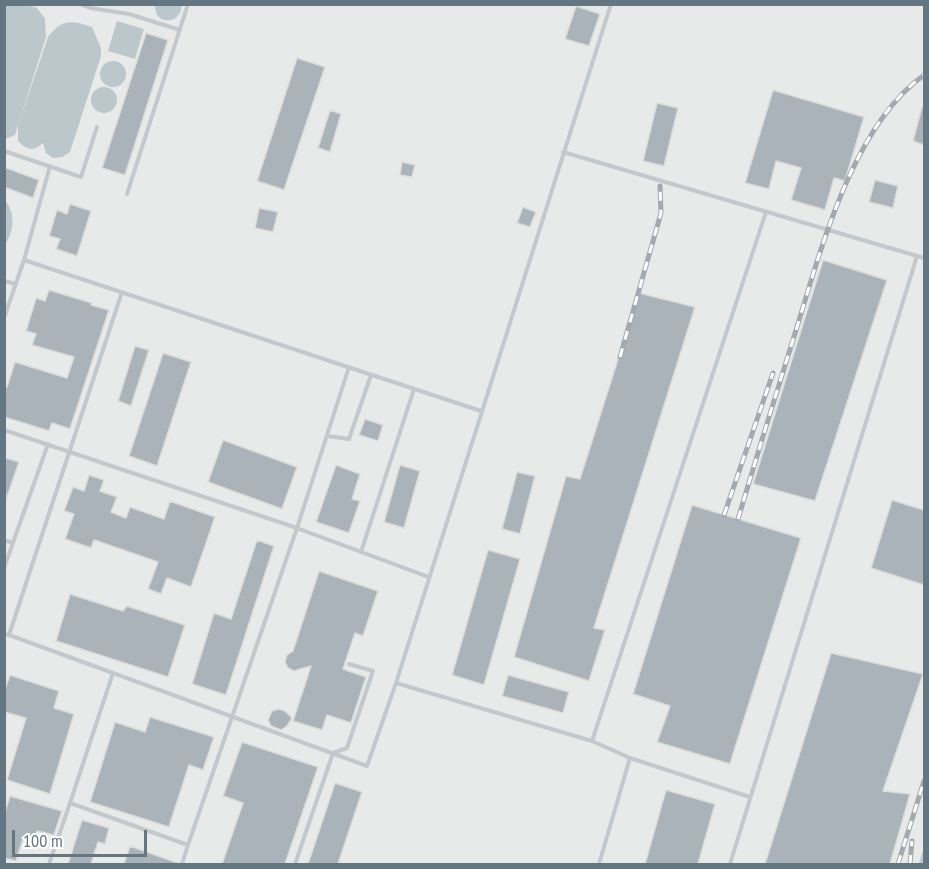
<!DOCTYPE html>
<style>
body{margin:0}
#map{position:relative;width:929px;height:869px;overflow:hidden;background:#fafaf8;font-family:"PT Sans Narrow",sans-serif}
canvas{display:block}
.frame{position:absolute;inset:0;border:6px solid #657683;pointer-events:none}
.scale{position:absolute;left:12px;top:830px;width:135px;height:27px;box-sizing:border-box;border:3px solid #657683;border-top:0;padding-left:8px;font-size:18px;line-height:21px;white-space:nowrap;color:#657683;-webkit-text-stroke:4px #fff;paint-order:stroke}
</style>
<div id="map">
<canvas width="929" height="869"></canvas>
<div class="frame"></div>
<div class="scale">100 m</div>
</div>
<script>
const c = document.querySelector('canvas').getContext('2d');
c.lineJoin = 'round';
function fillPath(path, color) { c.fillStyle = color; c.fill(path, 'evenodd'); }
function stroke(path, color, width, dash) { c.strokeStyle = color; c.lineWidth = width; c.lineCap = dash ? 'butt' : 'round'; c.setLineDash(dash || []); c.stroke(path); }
fillPath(new Path2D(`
 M 5,5 L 924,5 L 924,864 L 5,864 Z`), '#e8e9e9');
fillPath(new Path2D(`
 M 6,5 L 27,5 L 37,8 L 45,19 L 46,37 L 18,125 L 48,37 C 62,19 71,20 92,27 L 101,48 L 101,56 L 70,152 L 62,157 L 53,158 L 46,153 L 43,143 C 33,152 27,150 18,141 L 18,125 L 15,135 L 5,139 L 4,5 Z
 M 155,5 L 181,5 L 181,11 L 176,18 C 164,24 155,18 155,5 Z
 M 117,21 L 144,29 L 135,59 L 108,51 Z
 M100 74a13 13 0 1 1 26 0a13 13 0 1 1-26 0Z
 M91 100a13 13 0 1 1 26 0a13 13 0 1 1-26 0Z
 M 5,200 C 16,214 14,231 5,245 Z`), '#bbc7cb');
const building = new Path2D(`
 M 576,6 L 600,14 L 589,46 L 565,39 Z
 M 146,33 L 168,40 L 125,175 L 102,168 Z
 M 297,58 L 325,67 L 284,190 L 257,181 Z
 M 773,90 L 864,117 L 845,181 L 834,178 L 825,210 L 791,200 L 801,168 L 776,161 L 769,189 L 745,183 Z
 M 657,103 L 678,108 L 664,166 L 643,161 Z
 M 922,107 L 924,107 L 924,145 L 913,141 Z
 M 330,110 L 341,114 L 330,152 L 318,148 Z
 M 402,162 L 415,165 L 412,177 L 400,175 Z
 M 4,167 L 39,180 L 33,198 L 4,187 Z
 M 875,180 L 898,186 L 893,208 L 869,202 Z
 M 70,204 L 91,211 L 77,256 L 56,249 L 60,239 L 49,236 L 57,210 L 67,214 Z
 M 523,207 L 536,212 L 530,227 L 517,223 Z
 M 259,208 L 278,212 L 273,232 L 255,228 Z
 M 823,260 L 887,280 L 815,501 L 753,484 Z
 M 49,290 L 92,303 L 91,305 L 109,310 L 70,429 L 52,423 L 49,431 L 4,417 L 4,386 L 7,387 L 15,362 L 67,378 L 74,357 L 32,345 L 36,334 L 26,331 L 36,298 L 45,301 Z
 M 639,293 L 695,307 L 594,628 L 605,630 L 589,681 L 514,657 L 566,476 L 580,479 Z
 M 135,346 L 149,350 L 131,406 L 118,401 Z
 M 163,353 L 191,362 L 157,466 L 129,456 Z
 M 365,419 L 383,425 L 378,441 L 359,435 Z
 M 223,440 L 297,467 L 282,509 L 208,482 Z
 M 6,458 L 19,462 L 6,500 L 4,464 Z
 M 336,465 L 360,474 L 352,499 L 360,501 L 349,533 L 316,522 Z
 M 400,465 L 420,471 L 404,528 L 384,522 Z
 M 517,472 L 535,476 L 520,534 L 502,529 Z
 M 89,475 L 104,480 L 100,491 L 117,497 L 111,512 L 126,518 L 130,507 L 164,519 L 170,501 L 215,517 L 191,587 L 167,578 L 161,594 L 148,589 L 158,562 L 94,540 L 91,548 L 65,539 L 74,514 L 64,511 L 73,487 L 84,491 Z
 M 892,500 L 924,510 L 924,585 L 871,568 Z
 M 692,505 L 801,538 L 730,764 L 657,742 L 670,706 L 633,694 Z
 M 257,540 L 274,546 L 226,695 L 192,684 L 214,613 L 231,619 Z
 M 488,550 L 520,559 L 484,685 L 452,675 Z
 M 319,571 L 378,591 L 363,636 L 355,633 L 343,669 L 366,677 L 351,723 L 327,715 L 322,730 L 293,721 L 311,666 L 294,671 L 288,668 L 285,662 L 287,655 L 293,651 Z
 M 70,594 L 123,611 L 127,606 L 185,625 L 168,677 L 56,641 Z
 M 831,653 L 923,674 L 883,791 L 910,794 L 890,864 L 765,864 Z
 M 10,675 L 59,691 L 54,708 L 74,714 L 50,794 L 7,780 L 26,718 L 4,712 L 4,692 Z
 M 508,675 L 569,692 L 563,713 L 502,696 Z
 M 279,709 L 285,711 L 292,718 L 287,726 L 281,730 L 271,726 L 268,720 L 272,711 Z
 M 150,717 L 214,737 L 203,770 L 189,765 L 169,827 L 90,802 L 115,722 L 145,732 Z
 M 242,742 L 318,767 L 285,864 L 222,864 L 243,803 L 223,796 Z
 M 335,783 L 362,792 L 338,864 L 308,864 Z
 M 666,790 L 715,804 L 698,864 L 645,864 Z
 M 10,796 L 62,811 L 54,835 L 37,831 L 34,843 L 23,839 L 16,861 L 4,858 L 4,815 Z
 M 82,820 L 109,828 L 105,844 L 98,842 L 91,864 L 68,864 Z
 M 130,846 L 178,863 L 178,864 L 124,864 Z`);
fillPath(building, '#aab3b9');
stroke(building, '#dcdcda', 1.5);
stroke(new Path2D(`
 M 80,4 L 90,8 L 129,14 L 180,30
 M 611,4 L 396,683 L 592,741 L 630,758 L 750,797
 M 4,151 L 81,177 L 97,127
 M 563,152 L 924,258
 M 127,194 L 188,4
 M 24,260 L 50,166
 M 4,281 L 16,284
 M 4,318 L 24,260 L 481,411
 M 349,367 L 297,528 L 429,577
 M 4,430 L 297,528 L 188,845 L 70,803 L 113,673 L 367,766 L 396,683
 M 327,436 L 349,439 L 371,375
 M 4,540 L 13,543
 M 361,552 L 414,389
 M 4,568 L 48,444
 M 4,634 L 9,635 L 122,292
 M 9,635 L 113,673
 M 592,741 L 766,212
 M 49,864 L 70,803
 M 182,864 L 188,845
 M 295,864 L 333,753 L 347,748 L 373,671 L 349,664
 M 599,864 L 630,758
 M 730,864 L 917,256
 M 921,864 L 924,853`), '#c3c8cc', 4);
const rail = new Path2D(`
 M 620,357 L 661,213 L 660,186
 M 724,515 L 773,373
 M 738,519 C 756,459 774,400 793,340 C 819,257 850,128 924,75
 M 898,864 L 924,781
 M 910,864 L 912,841`);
stroke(rail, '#a2aab0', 5);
stroke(rail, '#fff', 3, [9]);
</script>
